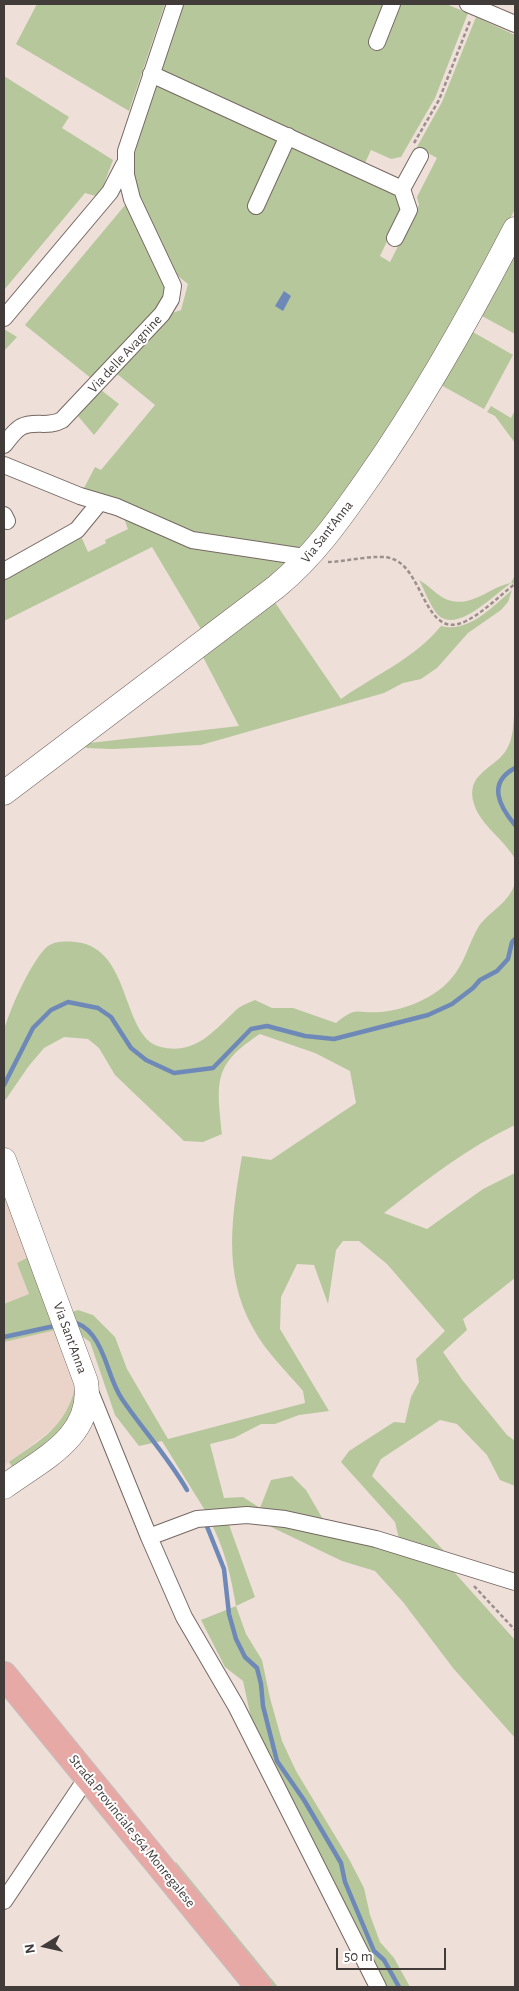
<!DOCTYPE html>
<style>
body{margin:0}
#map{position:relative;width:519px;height:1991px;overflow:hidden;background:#eedfd9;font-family:"Alegreya Sans",sans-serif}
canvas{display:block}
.frame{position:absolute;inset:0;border:5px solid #413b39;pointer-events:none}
.north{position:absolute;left:20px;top:1921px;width:50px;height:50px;-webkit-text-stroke:4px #fff;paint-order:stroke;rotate:260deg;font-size:14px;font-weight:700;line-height:20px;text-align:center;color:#413b39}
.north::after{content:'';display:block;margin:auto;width:18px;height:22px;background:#413b39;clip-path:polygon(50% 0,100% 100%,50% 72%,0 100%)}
.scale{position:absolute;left:336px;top:1948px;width:110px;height:22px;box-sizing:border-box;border:2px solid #413b39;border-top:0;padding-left:6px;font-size:15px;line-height:18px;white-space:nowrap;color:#413b39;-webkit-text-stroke:4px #fff;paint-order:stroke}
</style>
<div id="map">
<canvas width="519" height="1991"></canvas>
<div class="frame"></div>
<div class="north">N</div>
<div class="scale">50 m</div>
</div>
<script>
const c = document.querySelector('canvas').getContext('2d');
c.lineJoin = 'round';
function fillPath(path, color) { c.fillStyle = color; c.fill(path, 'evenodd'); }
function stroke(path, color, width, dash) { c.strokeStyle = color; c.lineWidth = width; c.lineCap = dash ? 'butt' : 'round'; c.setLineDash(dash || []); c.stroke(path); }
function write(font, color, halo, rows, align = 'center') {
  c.font = font + ' "Alegreya Sans",sans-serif'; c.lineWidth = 4; c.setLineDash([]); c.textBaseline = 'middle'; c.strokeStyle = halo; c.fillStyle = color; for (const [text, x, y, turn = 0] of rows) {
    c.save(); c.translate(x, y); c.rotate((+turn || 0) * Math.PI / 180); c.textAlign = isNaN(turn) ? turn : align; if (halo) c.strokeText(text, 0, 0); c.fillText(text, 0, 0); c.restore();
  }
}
fillPath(new Path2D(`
 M 4,1176 L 75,1386 L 67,1414 L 59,1424 L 4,1466 Z`), '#ead3c9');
fillPath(new Path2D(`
 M 37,4 L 165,4 L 129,111 L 16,44 Z
 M 184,4 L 446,4 L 468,13 L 435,98 L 401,157 L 391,159 L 371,150 L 365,163 L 162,70 Z
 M 476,17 L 515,35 L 515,209 L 451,334 L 407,404 L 303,550 L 193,533 L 83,490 L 95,467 L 101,470 L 155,405 L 116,373 L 172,313 L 181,310 L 188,284 L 178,276 C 165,249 135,202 133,174 C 131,151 150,107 157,85 L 278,140 L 261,212 L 291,146 L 399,195 L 403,208 L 380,256 L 390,262 L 419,205 L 417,197 L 437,158 L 417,147 L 442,102 Z
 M 4,76 L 69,117 L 62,128 L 113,160 L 99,197 L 85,193 L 4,290 Z
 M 126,204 L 162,278 L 165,286 L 163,302 L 92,379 L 25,325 Z
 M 515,253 L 515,334 L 482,316 Z
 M 4,329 L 17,337 L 4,351 Z
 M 473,332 L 513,355 L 484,409 L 441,385 Z
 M 101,390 L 119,404 L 94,435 L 78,416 Z
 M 491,406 L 511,418 L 515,410 L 515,443 L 495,416 L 487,412 Z
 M 123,516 L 293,562 L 202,631 L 152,547 L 4,621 L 4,577 L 80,534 L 88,552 L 106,543 L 105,540 L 128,529 Z
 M 515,575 L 515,584 L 511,583 C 495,594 457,634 438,615 C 430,606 425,591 419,580 C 430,586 437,596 448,600 C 473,608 489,587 511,583 Z
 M 512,590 L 508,602 L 501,610 L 468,633 L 437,668 L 421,679 L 403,683 L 384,693 L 201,745 L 112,749 L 87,748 L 81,744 L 239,726 L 202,655 L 274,601 L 341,699 C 375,675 414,659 441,626 C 469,633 492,607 512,590 Z
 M 515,703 L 515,859 C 504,839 481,826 474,804 C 465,774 493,769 505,752 C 515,738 513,719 515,703 Z
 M 515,883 L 515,1125 C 467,1148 426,1180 384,1213 L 427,1229 L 483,1189 L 515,1173 L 515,1278 L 463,1319 L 467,1330 L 443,1352 L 463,1381 L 507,1435 L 515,1441 L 515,1486 L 500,1480 L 487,1455 L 457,1424 L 440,1420 L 381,1459 L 372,1476 L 448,1555 L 399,1539 L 395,1522 L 341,1462 L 349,1451 L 394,1422 L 405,1423 L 411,1397 L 419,1382 L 416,1359 L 445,1331 L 387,1264 L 359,1241 L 343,1241 L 336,1250 L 328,1304 L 314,1265 L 297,1264 L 281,1297 L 280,1329 L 329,1411 L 299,1415 L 275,1424 L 261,1424 L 234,1438 L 210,1444 L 224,1498 L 243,1497 L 260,1508 L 271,1480 L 292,1476 L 306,1490 L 324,1521 L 206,1512 L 162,1441 L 139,1446 L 115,1415 L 90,1342 L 79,1334 L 69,1313 L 78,1310 L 93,1315 L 115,1337 L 127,1369 L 168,1439 L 305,1403 L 303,1391 C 287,1372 265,1351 253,1328 C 222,1273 232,1215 242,1156 L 271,1160 L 356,1103 L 350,1071 L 315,1053 L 260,1034 C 212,1065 217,1082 222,1134 L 203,1142 L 184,1141 L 115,1075 L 99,1048 L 88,1039 L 64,1037 L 44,1048 L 28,1067 L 4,1102 C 4,1084 0,1046 4,1030 C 10,1009 32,959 48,946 C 56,940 72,941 82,943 C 132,955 122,1038 161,1047 C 195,1055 213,1032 235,1011 C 240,1006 248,1003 255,1000 L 272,1008 L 293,1008 L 336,1023 C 357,1005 357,1014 381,1012 C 405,1010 434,998 450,980 C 465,964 468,944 479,926 C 491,910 509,903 515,883 Z
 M 33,1255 L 60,1329 L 4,1342 L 4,1304 L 29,1294 L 17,1263 Z
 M 75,1386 L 78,1387 L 70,1425 L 15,1471 L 9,1462 C 40,1440 67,1427 75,1386 Z
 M 228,1522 L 255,1597 L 236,1606 L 246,1634 L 262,1660 L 270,1698 L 282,1741 L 296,1771 L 349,1859 L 364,1888 L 370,1915 L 380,1942 L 394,1958 L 410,1987 L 385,1987 L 254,1732 L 243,1681 L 225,1667 L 201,1620 L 236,1606 C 231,1576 225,1550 211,1523 Z
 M 263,1523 L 306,1529 L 396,1551 L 454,1572 L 515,1640 L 515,1738 L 453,1668 L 403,1602 L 375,1571 L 342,1561 Z
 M 176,1862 L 278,1987 L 268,1987 L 172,1867 Z`), '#b6c79c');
fillPath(new Path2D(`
 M 284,291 L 291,296 L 283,311 L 275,306 Z`), '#6e89b8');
stroke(new Path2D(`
 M 515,768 C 487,783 499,806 515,825
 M 4,1085 L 33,1028 L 51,1010 L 68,1002 L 98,1008 L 111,1017 L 131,1048 L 146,1060 L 174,1073 L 213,1068 L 251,1029 L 267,1026 L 305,1036 L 334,1039 L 428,1015 L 452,1004 L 473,988 L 480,980 L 497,971 L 508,959 L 512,942 L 515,939
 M 71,1322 C 80,1323 87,1328 93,1336 C 107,1354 109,1380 122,1399 C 143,1430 168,1457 187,1490
 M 4,1337 L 59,1325
 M 206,1524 L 224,1569 L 229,1614 L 236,1639 L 245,1657 L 257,1668 L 261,1684 L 263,1706 L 277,1761 L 304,1800 L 341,1863 L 345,1882 L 374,1951 L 384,1960 L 399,1987`), '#6e89b8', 4.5);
const street = new Path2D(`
 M 468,4 L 515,24
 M 377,42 L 392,4
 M 151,74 L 402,189 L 409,210 L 395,238
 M 402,189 L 420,156
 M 256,206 L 288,136
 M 4,318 L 110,192 L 124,165
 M 4,445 C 9,439 14,431 21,427 C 34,420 48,428 62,420 L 162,314 L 171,299 L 173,286 L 132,199 L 126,175 L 126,151 L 175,4
 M 4,465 L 80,496 L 117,507 L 192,540 L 298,556 L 307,561
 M 4,515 L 7,521
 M 4,571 L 77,530 L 100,502
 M 89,1389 L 149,1537 L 184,1617 L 236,1706 L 378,1987
 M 149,1537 L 197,1519 L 247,1515 L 285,1519 L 376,1539 L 515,1582
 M 4,1901 L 88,1776`);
const secondary = new Path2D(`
 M 4,793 L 276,587 C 314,556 341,517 369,477 C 424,398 471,314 515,229
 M 4,1160 L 86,1382 C 94,1437 42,1459 4,1487`);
const primary = new Path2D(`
 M 4,1675 L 259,1987`);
stroke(street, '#766863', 18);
stroke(secondary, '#766863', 25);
stroke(primary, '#c2c0c0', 28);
stroke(new Path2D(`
 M 414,143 L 439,100 L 470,21
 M 328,562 C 345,562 378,553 393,559 C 424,570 425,642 466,621 C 484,612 499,596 515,584
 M 474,1586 L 515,1630`), '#9a8f8b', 2.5, [4, 2.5]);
stroke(street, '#fff', 16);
stroke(secondary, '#fff', 24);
stroke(primary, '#e7a9a5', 26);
write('14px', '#413b39', '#fff', [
 ["Via delle Avagnine",125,354,-47],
 ["Via Sant'Anna",327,532,-52],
 ["Via Sant'Anna",70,1338,70],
 ["Strada Provinciale 564 Monregalese",132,1831,51]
]);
</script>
